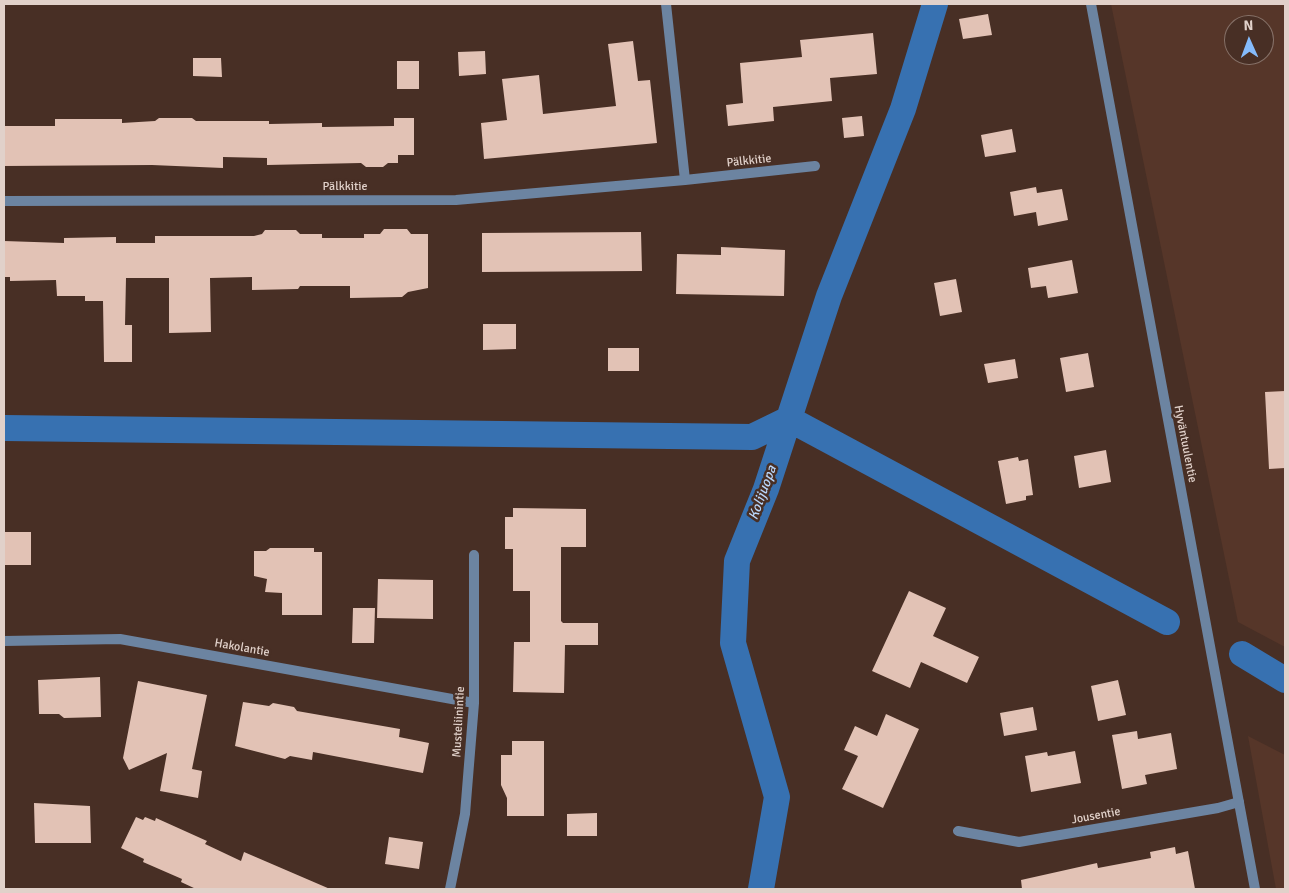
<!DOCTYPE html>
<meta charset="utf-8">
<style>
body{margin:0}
#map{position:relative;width:1289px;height:893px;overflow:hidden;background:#482f25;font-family:Signika,sans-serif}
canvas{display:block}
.frame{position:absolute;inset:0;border:5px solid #e1d1ca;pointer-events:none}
.north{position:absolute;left:1224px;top:15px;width:50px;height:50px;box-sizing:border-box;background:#482f25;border:1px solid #857067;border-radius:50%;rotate:358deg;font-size:14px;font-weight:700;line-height:20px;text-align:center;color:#e1d1ca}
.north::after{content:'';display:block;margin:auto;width:18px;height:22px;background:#85bbfb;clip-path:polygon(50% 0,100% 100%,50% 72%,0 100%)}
</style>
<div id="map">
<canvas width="1289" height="893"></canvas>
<div class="frame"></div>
<div class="north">N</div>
</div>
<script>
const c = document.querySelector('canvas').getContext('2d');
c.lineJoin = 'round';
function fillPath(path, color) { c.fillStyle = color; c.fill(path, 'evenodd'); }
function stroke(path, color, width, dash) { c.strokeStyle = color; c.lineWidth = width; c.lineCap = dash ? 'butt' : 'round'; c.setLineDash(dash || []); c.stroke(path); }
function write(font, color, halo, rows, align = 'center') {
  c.font = font + ' Signika,sans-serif'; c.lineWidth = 5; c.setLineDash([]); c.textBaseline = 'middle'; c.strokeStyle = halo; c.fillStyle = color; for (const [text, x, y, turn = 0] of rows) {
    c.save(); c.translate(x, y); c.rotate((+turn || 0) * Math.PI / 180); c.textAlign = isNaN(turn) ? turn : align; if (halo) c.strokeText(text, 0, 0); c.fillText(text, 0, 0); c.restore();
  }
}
fillPath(new Path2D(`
 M 1111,4 L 1285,4 L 1285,647 L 1238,622 ZM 1234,25 L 1264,25 L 1264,55 L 1234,55 Z
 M 1248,736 L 1285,755 L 1285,889 L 1276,889 Z`), '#563629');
stroke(new Path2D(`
 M 4,428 L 752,437 L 789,419 L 1167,622
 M 1242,654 L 1285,680
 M 761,889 L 777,797 L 733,643 L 737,561 L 766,489 L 829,296 L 903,109 L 935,4`), '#3771b1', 26);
fillPath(new Path2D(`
 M 988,14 L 992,35 L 963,39 L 959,19 Z
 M 873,33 L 877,74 L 830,78 L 832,101 L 773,107 L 774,121 L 728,126 L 726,105 L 743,103 L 740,63 L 802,57 L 800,40 Z
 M 633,41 L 638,81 L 650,80 L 657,143 L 484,159 L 481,123 L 507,120 L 502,79 L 539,75 L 543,114 L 616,106 L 608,44 Z
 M 485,51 L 486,74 L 459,76 L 458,52 Z
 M 193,58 L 221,58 L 222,77 L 193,76 Z
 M 397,61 L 419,61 L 419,89 L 397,89 Z
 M 862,116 L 864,136 L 844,138 L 842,118 Z
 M 159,118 L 192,118 L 196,121 L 269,121 L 269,124 L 322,123 L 322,127 L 394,126 L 394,118 L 414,118 L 414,155 L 398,155 L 398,163 L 388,163 L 383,167 L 366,167 L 361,163 L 267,165 L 267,158 L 223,157 L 223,168 L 152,165 L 4,166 L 4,126 L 55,126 L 55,119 L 122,119 L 122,123 L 155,121 Z
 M 1012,129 L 1016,152 L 985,157 L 981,135 Z
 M 1036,187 L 1037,193 L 1062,189 L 1068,220 L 1038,226 L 1036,212 L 1014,216 L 1010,192 Z
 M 384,229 L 407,229 L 411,234 L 428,234 L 428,288 L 408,292 L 402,297 L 350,298 L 350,286 L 300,286 L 298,289 L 252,290 L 252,277 L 210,278 L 211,332 L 169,333 L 169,278 L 126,278 L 125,325 L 132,325 L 132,362 L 104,362 L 103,301 L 85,301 L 85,296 L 57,296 L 56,280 L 10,281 L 10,277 L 4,277 L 4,241 L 64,243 L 64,238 L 116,237 L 116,243 L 155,243 L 155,236 L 254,236 L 262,234 L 265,230 L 296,230 L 300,234 L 322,234 L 322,238 L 364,238 L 364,234 L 380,234 Z
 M 641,232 L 642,271 L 482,272 L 482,233 Z
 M 721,247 L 785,250 L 784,296 L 676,294 L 677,254 L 721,255 Z
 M 1072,260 L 1078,293 L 1048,298 L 1046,286 L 1031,288 L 1028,268 Z
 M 956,279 L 962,312 L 940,316 L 934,283 Z
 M 483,324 L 516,324 L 516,349 L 483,350 Z
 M 608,348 L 639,348 L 639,371 L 608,371 Z
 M 1088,353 L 1094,387 L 1066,392 L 1060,358 Z
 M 1015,359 L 1018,378 L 988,383 L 984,364 Z
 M 1285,391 L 1285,468 L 1269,469 L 1265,392 Z
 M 1106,450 L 1111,482 L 1079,488 L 1074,456 Z
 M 1018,457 L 1019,461 L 1028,459 L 1033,495 L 1026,496 L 1026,500 L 1006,504 L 998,461 Z
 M 513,508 L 586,509 L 586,547 L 561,547 L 561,621 L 563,623 L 598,623 L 598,645 L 565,645 L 564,693 L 513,692 L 514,642 L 530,642 L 530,591 L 513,591 L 513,549 L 505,549 L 505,517 L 513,517 Z
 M 4,532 L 31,532 L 31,565 L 4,565 Z
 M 270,548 L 314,548 L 314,552 L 322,552 L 322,615 L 282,615 L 282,593 L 265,592 L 267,579 L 254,576 L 254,551 L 266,551 Z
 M 378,579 L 433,580 L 433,619 L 377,618 Z
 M 909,591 L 946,608 L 933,636 L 979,657 L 967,683 L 921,662 L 910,688 L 872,671 Z
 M 353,608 L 375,608 L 374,643 L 352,643 Z
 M 100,677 L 101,717 L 64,718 L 59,714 L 39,714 L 38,680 Z
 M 1118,680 L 1126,715 L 1098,721 L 1091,686 Z
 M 138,681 L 207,695 L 192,769 L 202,771 L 198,798 L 160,791 L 167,753 L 129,770 L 123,758 Z
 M 243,702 L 269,706 L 273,703 L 294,707 L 297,711 L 400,729 L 399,737 L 429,743 L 423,773 L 313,752 L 312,760 L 290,756 L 285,759 L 235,746 Z
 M 1033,707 L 1037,730 L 1004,736 L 1000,713 Z
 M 886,714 L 919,729 L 883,808 L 842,789 L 858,756 L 844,750 L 855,726 L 877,736 Z
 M 1137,731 L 1138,739 L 1171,733 L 1177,769 L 1145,775 L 1147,784 L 1122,789 L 1112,735 Z
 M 512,741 L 544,741 L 544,816 L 507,816 L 507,798 L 501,785 L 501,755 L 512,755 Z
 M 1075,751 L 1081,783 L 1031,792 L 1025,756 L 1047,752 L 1048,756 Z
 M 34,803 L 90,806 L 91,843 L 35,843 Z
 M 597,813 L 597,836 L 567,836 L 567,814 Z
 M 136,817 L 143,820 L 145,817 L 155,821 L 156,818 L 207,841 L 205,844 L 241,861 L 244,852 L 330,889 L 196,889 L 181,882 L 182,879 L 143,862 L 144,859 L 121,848 Z
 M 389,837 L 423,842 L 419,869 L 385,864 Z
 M 1175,847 L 1176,854 L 1188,851 L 1195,889 L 1022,889 L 1021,880 L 1097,863 L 1098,868 L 1151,858 L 1150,852 Z`), '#e2c2b5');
stroke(new Path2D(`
 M 685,180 L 815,166
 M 4,201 L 456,200 L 685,180 L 666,4
 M 4,641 L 120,639 L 474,703
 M 958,831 L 1019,842 L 1218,808 L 1239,802
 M 450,889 L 465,814 L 474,703 L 474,555`), '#6c84a1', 10);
stroke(new Path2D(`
 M 1091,4 L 1255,889`), '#6c84a1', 10);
write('12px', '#e1d1ca', '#482f25', [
 ["Pälkkitie",749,161,-6],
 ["Pälkkitie",345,187],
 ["Hyväntuulentie",1185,444,79],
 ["Hakolantie",242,648,10],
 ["Musteliinintie",459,722,-87],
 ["Jousentie",1096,816,-10]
]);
write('italic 14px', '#b8d5f9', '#482f25', [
 ["Kolijuopa",763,493,-70]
]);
</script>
